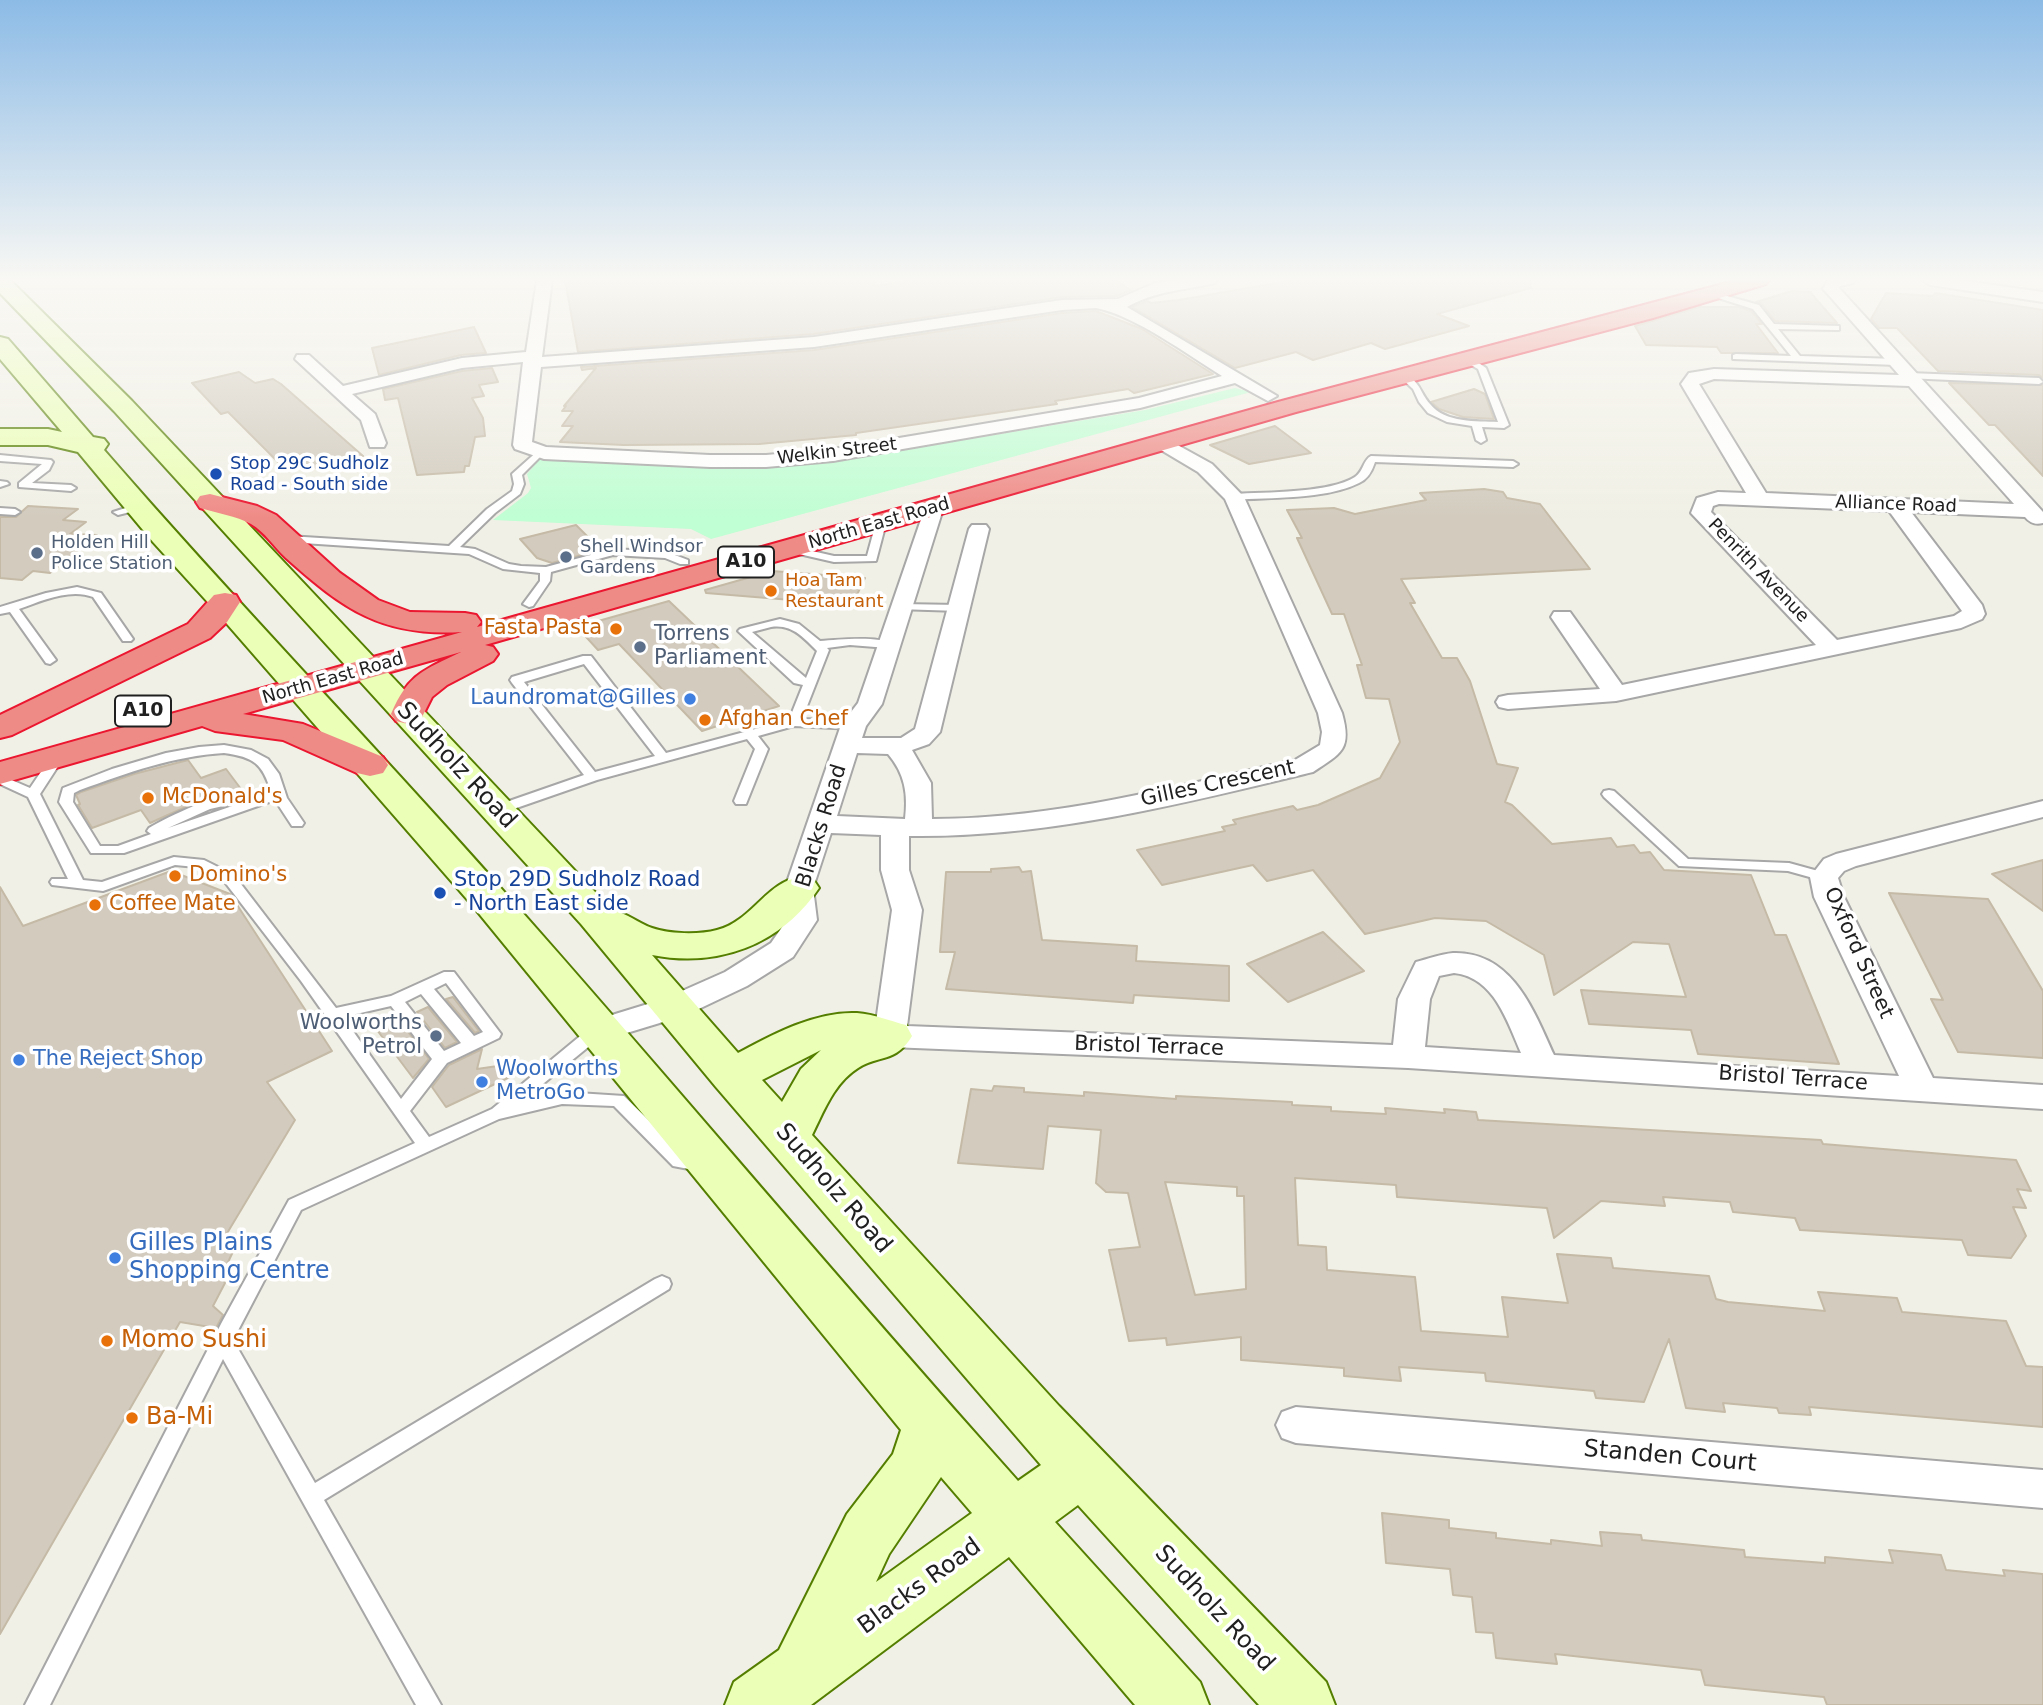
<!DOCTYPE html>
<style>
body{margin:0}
canvas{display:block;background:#f1f0e6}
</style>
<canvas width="2043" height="1705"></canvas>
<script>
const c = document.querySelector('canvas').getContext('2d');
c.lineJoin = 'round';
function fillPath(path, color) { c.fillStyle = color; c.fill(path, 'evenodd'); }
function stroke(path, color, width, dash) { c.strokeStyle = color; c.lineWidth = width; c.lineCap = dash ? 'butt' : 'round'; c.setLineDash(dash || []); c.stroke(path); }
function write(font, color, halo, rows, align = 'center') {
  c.font = font + ' "DejaVu Sans",sans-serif'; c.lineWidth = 7; c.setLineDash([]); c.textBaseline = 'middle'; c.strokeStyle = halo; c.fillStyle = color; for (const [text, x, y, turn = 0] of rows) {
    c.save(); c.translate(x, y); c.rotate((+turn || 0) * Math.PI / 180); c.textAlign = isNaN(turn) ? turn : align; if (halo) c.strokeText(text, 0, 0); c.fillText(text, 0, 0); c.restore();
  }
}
fillPath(new Path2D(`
 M 1235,388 L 1251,392 L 711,539 L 691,529 L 493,520 L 528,493 L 531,488 L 527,474 L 539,460 L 700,466 L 776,464 L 861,457 L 1145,410 Z`), '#c0fed3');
const building = new Path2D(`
 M 565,280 L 874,280 L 874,286 L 914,280 L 1115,280 L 1131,290 L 1117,296 L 1062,297 L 814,334 L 578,352 Z
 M 1294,280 L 1530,280 L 1531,288 L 1437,314 L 1469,326 L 1385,349 L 1371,343 L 1313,360 L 1296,352 L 1235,368 L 1132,307 L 1147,301 L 1151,303 L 1179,300 Z
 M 1792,291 L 1810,292 L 1837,323 L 1775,321 L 1761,303 L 1756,302 Z
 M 1886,293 L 1933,296 L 1935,293 L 2043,310 L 2043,378 L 2039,375 L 1938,371 L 1897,328 L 1879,328 L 1871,319 Z
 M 1699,307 L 1738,307 L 1751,311 L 1762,324 L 1756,324 L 1778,353 L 1721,353 L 1717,347 L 1646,345 L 1635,326 Z
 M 1096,311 L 1142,329 L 1213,374 L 1134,393 L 1128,389 L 1055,401 L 1057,404 L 856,433 L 856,435 L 759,444 L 624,445 L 560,442 L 573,426 L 562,426 L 573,411 L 562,411 L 566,406 L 564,406 L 596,368 L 582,370 L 581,367 L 814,350 L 1062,313 Z
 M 474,327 L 486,353 L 461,355 L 379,375 L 372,348 Z
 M 492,368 L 498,382 L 479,385 L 484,396 L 472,398 L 483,418 L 485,436 L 475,437 L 469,466 L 465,466 L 464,472 L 417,475 L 398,398 L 385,400 L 383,389 L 462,371 Z
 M 239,372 L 255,383 L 273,379 L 281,384 L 363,456 L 316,468 L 312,464 L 287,471 L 228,412 L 221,414 L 192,383 Z
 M 1949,383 L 2043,385 L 2043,476 L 1995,425 L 1989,425 Z
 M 1474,389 L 1485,394 L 1494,419 L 1463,417 L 1439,409 L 1431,402 Z
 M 1275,426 L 1311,453 L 1249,464 L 1210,445 Z
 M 1484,489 L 1503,492 L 1507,498 L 1540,504 L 1590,569 L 1401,579 L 1415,603 L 1410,603 L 1442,658 L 1457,658 L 1470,681 L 1497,764 L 1518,768 L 1505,802 L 1512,805 L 1552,844 L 1611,838 L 1617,847 L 1634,845 L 1640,853 L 1650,852 L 1664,870 L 1751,875 L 1775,935 L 1786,935 L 1839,1064 L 1698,1054 L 1691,1030 L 1589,1024 L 1581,990 L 1686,997 L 1669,944 L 1633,942 L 1554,995 L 1544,955 L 1486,921 L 1435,918 L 1365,934 L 1313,870 L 1267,881 L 1253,865 L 1162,885 L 1137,850 L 1225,831 L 1222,827 L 1236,824 L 1233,820 L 1293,806 L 1297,810 L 1318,805 L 1380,778 L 1400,742 L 1389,699 L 1366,698 L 1357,665 L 1362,665 L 1344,614 L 1332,614 L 1297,538 L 1302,538 L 1287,510 L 1334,508 L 1355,514 L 1426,500 L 1420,493 Z
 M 28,506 L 78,509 L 63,520 L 86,522 L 70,534 L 97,535 L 50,573 L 33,571 L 22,580 L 0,578 L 0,517 L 16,517 Z
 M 576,525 L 601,550 L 552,563 L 537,558 L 520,539 Z
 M 772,571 L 865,578 L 852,605 L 706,593 L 705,590 Z
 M 669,601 L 779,706 L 702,731 L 619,644 L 598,650 L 577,627 Z
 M 188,760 L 201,778 L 226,769 L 241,789 L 206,798 L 150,823 L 141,810 L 92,828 L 78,805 L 80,804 L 76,795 L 81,792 L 134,774 Z
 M 2043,860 L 2043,911 L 1992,874 Z
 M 1019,867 L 1022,872 L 1031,871 L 1042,940 L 1137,946 L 1136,961 L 1229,966 L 1229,1001 L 1134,995 L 1133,1003 L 946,989 L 955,952 L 940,952 L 946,872 L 991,872 L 991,869 Z
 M 171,871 L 230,894 L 332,1051 L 267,1082 L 295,1120 L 226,1235 L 239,1239 L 221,1277 L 225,1283 L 213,1306 L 223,1315 L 216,1328 L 180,1322 L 0,1634 L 0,887 L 23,926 Z
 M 1889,893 L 1988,899 L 2043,991 L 2043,1058 L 1958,1052 L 1931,999 L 1943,1000 Z
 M 1323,932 L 1364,971 L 1288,1002 L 1247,964 Z
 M 453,997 L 479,1031 L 475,1033 L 446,999 Z
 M 428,1007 L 457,1042 L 445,1048 L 417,1012 Z
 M 399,1020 L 429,1059 L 413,1078 L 377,1030 Z
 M 482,1049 L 477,1069 L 525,1062 L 527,1069 L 446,1107 L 432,1087 L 449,1065 Z
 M 994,1086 L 1024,1088 L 1024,1092 L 1084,1096 L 1084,1092 L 1176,1099 L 1176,1096 L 1292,1102 L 1292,1105 L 1331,1107 L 1331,1111 L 1386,1114 L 1385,1108 L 1445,1113 L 1444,1109 L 1476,1112 L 1478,1120 L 1821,1140 L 1823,1144 L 2016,1160 L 2031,1191 L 2017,1189 L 2026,1208 L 2013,1207 L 2026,1236 L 2011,1258 L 1968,1255 L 1962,1240 L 1800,1230 L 1795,1218 L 1733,1212 L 1730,1202 L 1663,1197 L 1665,1206 L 1601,1201 L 1554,1238 L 1547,1208 L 1397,1197 L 1396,1185 L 1295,1178 L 1298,1245 L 1326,1247 L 1327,1270 L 1415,1277 L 1421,1331 L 1508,1337 L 1502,1297 L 1568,1303 L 1557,1254 L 1611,1258 L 1613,1268 L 1709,1276 L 1716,1299 L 1728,1302 L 1825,1311 L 1818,1292 L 1897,1298 L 1902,1312 L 2006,1321 L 2026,1366 L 2043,1367 L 2043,1427 L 1809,1407 L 1811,1415 L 1779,1413 L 1777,1408 L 1723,1403 L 1725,1412 L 1686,1408 L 1669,1339 L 1644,1402 L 1596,1398 L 1594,1391 L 1486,1381 L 1485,1373 L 1399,1367 L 1401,1381 L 1344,1376 L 1344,1368 L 1241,1360 L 1241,1337 L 1167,1345 L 1166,1338 L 1129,1341 L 1109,1250 L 1140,1247 L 1128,1193 L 1106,1192 L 1096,1183 L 1101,1130 L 1048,1126 L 1043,1169 L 958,1163 L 971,1089 L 992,1091 ZM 1165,1182 L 1237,1187 L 1237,1196 L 1244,1196 L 1246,1289 L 1195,1295 Z
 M 1382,1513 L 1449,1520 L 1449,1528 L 1496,1533 L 1496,1538 L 1551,1544 L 1551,1540 L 1602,1546 L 1600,1532 L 1641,1535 L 1642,1540 L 1744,1550 L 1745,1557 L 1825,1563 L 1825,1557 L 1893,1563 L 1889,1550 L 1941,1555 L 1946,1570 L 2005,1576 L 2003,1570 L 2043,1574 L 2043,1705 L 1827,1705 L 1824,1697 L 1705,1685 L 1701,1670 L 1555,1654 L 1557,1664 L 1496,1658 L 1493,1633 L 1476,1632 L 1472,1597 L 1453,1595 L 1450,1569 L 1386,1563 Z`);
fillPath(building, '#d2cbbe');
stroke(building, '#c5baa6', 2);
const lane = new Path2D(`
 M 1709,291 L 1759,305 L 1774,324 L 1839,326 L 1839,330 L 1836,330 L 1778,329 L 1800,356 L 1897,359 L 1901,362 L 1897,365 L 1733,359 L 1733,355 L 1736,354 L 1791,356 L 1753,309 L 1709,295 Z
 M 1464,357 L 1470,357 L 1486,368 L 1509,425 L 1504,428 L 1482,427 L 1486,440 L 1481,443 L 1476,440 L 1472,426 L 1447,422 L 1428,413 L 1419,402 L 1413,389 L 1399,376 L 1406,374 C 1422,385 1419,391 1430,404 C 1445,423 1477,421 1498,422 L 1478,369 L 1464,361 Z
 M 1909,373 L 2039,378 L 2043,382 L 2039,384 L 1906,378 L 1905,376 Z
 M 540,449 L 545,452 L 522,475 L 524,484 L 520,494 L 495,513 L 460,547 L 475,549 L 509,564 L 521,566 L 546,567 L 613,549 L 667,552 L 688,560 L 688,564 L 680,564 L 665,558 L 613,555 L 551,572 L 550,581 L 533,606 L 529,607 L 523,604 L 540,581 L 540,573 L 503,569 L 469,554 L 288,542 L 283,539 L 288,536 L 449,546 L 487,509 L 512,491 L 514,484 L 512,474 Z
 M 0,455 L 51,460 L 53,462 L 49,470 L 32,483 L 71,485 L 76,488 L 71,491 L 19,487 L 19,483 L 42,464 L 0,461 Z
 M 1371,456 L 1513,461 L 1518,464 L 1513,467 L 1375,462 C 1372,471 1368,479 1359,483 C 1325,500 1271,497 1234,500 L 1229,497 L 1234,494 C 1264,492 1331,493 1355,477 C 1364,471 1363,460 1371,456 Z
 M 0,481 L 7,482 L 9,484 L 0,487 Z
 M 138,504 L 143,507 L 142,509 L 118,515 L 113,512 Z
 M 0,508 L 15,509 L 20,512 L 15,515 L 0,514 Z
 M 881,520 L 886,523 L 876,561 L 834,562 L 786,551 L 785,549 L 790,546 L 834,556 L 867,556 L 876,523 Z
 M 77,587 L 101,593 L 133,639 L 131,641 L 123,641 L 93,597 C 70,588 41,601 19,609 L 56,660 L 50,664 L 46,663 L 10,612 L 0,614 L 0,607 L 46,593 Z
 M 901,604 L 959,605 L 965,608 L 959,611 L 897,609 L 897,605 Z
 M 780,619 L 799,624 L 820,641 C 839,640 879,635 894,645 L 888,648 L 850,645 L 827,648 L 829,650 L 802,719 L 854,721 L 860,725 L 854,729 L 794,726 L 758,736 L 768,749 L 746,804 L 736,804 L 734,801 L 755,749 L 747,739 L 597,780 L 502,813 L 497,814 L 490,810 L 492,807 L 584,775 L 512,683 L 510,680 L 512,677 L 583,656 L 591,656 L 666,753 L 789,720 L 803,685 L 794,683 L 738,631 L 740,629 ZM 771,627 C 792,624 803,637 817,651 L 806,678 L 752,632 ZM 584,664 L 655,756 L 595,772 L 524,682 Z
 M 224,745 L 251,750 L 268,759 L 279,774 L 287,798 L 304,823 L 302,826 L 292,826 L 275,800 L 124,853 L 91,853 L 59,802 L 63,788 L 112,769 L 166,753 L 199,747 ZM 224,753 C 254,757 263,764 271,792 L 266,794 C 243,780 171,815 149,828 L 147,831 L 151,834 L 118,846 L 100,846 L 73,802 L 74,793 L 80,790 C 127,773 174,756 224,753 ZM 250,800 L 168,828 L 210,809 Z
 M 58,753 L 64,757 L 40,794 L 83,880 L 102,882 L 174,857 L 204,860 L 234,875 L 336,1008 L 391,996 L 444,972 L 454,972 L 501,1034 L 499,1038 L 447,1063 L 410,1111 L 429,1137 L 492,1109 L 591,1027 L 603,1027 L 605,1031 L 603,1035 L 522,1101 L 562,1092 L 624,1096 L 684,1155 L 705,1159 L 708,1164 L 705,1169 L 699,1171 L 673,1166 L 614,1106 L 562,1104 L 499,1119 L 301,1210 L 233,1340 L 315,1483 L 655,1279 L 662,1276 L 669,1279 L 671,1284 L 669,1289 L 324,1500 L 441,1705 L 416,1705 L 223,1359 L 50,1705 L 25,1705 L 222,1322 L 289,1200 L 415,1143 L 301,981 L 224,881 L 196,867 L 175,865 L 103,891 L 52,885 L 50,882 L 52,879 L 68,879 L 28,797 L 0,784 L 0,775 L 30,788 L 53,754 ZM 446,983 L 483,1032 L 474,1036 L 434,989 ZM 421,994 L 461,1043 L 444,1051 L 405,1002 ZM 391,1006 L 432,1059 L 401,1099 L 343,1017 Z
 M 1609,790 L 1614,791 L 1688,859 L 1789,863 L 1829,874 L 1831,877 L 1824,881 L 1788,871 L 1679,866 L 1604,797 L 1602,794 L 1604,791 Z`);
const street = new Path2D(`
 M 537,280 L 552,280 L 542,357 L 814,337 L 1062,300 L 1118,299 L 1155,283 L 1181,280 L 1217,280 L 1215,283 C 1186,290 1154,291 1127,307 L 1277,396 L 1268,401 L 1235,383 L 1140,408 L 833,461 L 766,467 L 710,467 L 544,459 L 515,449 L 513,445 L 523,362 L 462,368 L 352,394 L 375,414 L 386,443 L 384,447 L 370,447 L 361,420 L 295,359 L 297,355 L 309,355 L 343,386 L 462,358 L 526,352 ZM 1096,308 C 1134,315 1188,355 1222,376 L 1139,398 L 833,449 L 766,455 L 710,455 L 546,447 L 532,442 L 541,367 L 814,347 L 1062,310 Z
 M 1828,280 L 1855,280 L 1853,283 L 1840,286 L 1839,288 L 2043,512 L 2043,523 C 2035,525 2030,523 2025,517 L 1911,512 L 1982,605 L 1985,614 L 1982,619 L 1961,628 L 1616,701 L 1508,709 L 1499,707 L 1496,702 L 1499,697 L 1508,695 L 1600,689 L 1551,617 L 1554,612 L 1570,612 L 1622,685 L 1816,645 L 1691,513 L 1697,498 L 1718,492 L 1746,493 L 1681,384 L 1689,373 L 1714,369 L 1899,375 L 1826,292 L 1823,289 ZM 1714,379 L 1909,386 L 2014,504 L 1766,493 L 1699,384 ZM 1719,504 L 1889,511 L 1962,611 L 1954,616 L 1837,640 L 1711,512 L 1713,506 Z
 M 1922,280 L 1958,280 L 2043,292 L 2043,302 L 1930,285 Z
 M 1163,437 L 1212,464 L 1244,497 L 1342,713 C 1352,749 1342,753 1313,772 C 1181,804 1046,838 909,836 L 909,870 L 922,910 L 907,1026 L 1393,1045 L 1398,999 L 1416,962 C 1428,959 1441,954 1453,953 C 1512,951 1534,1011 1554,1055 L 1899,1076 L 1814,897 L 1810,877 L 1824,859 L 1836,854 L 2043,801 L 2043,817 L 1856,866 L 1844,871 L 1838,878 L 1844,897 L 1933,1078 L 2043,1085 L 2043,1109 L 1408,1068 L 890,1047 L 879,1044 L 874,1036 L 892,910 L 881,870 L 881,835 L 831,833 L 813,888 L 817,920 L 793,957 L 747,986 L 686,1015 L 597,1042 L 586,1039 L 581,1031 L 586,1023 L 664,999 L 725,972 L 771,943 L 787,920 L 785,888 L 841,725 L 858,703 L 926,505 L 940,505 L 943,509 L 882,704 L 866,726 L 862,738 L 901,738 L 915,729 L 969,529 L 972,525 L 986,525 L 989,529 L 940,732 L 929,744 L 912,750 L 931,783 L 932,819 C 1056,819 1176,786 1295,760 L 1320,745 L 1322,732 L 1318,713 L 1225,499 L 1198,472 L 1156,447 L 1154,443 ZM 857,753 L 888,754 C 905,774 908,794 905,819 L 837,816 ZM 1454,973 C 1494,977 1507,1021 1521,1053 L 1425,1047 L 1430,999 L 1439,976 Z
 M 1296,1407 L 2043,1470 L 2043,1508 L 1296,1443 L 1282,1438 L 1276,1425 L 1282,1412 Z`);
const secondary = new Path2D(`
 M 0,280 L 10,280 L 132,401 L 612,910 C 627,913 638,923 652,928 C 670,934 698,935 717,930 C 757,920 771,869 813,879 L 819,888 C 781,945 718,968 652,955 L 738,1053 C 773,1034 816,1011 857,1013 C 874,1014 890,1021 906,1025 L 912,1036 C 896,1063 878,1055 858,1068 C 834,1083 824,1111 812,1135 L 1059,1406 L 1326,1682 L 1335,1705 L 1259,1705 L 1078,1505 L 1055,1522 L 1200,1682 L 1209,1705 L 1135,1705 L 1009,1557 L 811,1705 L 725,1705 L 734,1682 L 779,1650 L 847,1514 L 893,1454 L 901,1430 L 472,905 L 214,609 L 153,542 L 78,452 L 48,445 L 0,445 L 0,429 L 48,429 L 62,432 L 0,359 L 0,337 L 8,339 L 93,437 L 104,439 L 108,444 L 104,450 C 232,598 369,739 499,886 C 674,1083 842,1285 1018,1481 L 1041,1465 L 716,1087 L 581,924 L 114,411 L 0,293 ZM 821,1050 L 801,1069 L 782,1102 L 762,1080 ZM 941,1477 L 972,1513 L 876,1582 L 889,1554 Z`);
const highway = new Path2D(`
 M 1738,280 L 1769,280 L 1766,284 L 1653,318 L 1296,412 L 485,645 L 493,647 L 498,654 L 493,661 L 447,685 L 432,697 L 420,721 L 408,724 L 396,721 L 391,714 C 408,674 424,670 461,652 L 243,714 L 303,724 L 383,757 L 388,765 L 383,773 L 370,776 L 357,773 L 283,740 L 215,731 L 202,726 L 0,784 L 0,762 L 462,632 C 382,637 343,609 286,558 C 274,547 265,532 251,524 C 236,516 217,513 200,508 L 196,502 L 200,496 L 210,494 L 257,506 L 276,515 L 340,573 L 378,600 L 410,612 L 465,613 L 476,615 L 481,622 L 477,627 L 1278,402 Z
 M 225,593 L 236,595 L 240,602 L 227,622 L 210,638 L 12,735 L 0,738 L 0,715 L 188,624 L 214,595 Z`);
stroke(lane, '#a7a7a7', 4);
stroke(street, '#a7a7a7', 4);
stroke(secondary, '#547e00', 4);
stroke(highway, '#eb1730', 4);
fillPath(lane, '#fff');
fillPath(street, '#fff');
fillPath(secondary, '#ebffb6');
fillPath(highway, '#ef8b87');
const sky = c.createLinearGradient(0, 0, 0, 518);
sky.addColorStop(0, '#8cbbe6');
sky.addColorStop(0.54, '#f9f8f4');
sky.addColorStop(1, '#f9f8f400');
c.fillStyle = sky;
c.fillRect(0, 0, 2043, 518);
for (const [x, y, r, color] of [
 [216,474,7,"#1a4fb4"],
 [37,553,7,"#5c6f8a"],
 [566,557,7,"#5c6f8a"],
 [771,591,7,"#e8710a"],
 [616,629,7,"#e8710a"],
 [640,647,7,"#5c6f8a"],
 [690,699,7,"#3f7fe0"],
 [705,720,7,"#e8710a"],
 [148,798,7,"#e8710a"],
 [175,876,7,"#e8710a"],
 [440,893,7,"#1a4fb4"],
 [95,905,7,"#e8710a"],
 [436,1036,7,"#5c6f8a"],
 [19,1060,7,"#3f7fe0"],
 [482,1082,7,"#3f7fe0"],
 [115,1258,7,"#3f7fe0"],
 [107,1341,7,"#e8710a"],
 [132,1418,7,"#e8710a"]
]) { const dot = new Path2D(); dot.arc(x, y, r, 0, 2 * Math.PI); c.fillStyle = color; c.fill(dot); stroke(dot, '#fff', 2.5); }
write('18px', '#202020', '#fff', [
 ["Welkin Street",837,452,-7],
 ["Alliance Road",1896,505,2],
 ["North East Road",879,524,-16],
 ["Penrith Avenue",1758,571,46],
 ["North East Road",333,679,-16]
]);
write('18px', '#164399', '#fff', [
 ["Stop 29C Sudholz",230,464],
 ["Road - South side",230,485]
], 'left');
write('18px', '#4e5e75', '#fff', [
 ["Holden Hill",51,543],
 ["Police Station",51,564],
 ["Shell Windsor",580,547],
 ["Gardens",580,568]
], 'left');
write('18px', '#c56008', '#fff', [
 ["Hoa Tam",785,581],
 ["Restaurant",785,602]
], 'left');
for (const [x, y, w] of [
 [746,562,56],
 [143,711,56]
]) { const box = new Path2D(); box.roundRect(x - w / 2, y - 15.5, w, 31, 5); c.fillStyle = '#fff'; c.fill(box); stroke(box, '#202020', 2); }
write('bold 19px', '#202020', null, [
 ["A10",746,562],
 ["A10",143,711]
]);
write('21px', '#c56008', '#fff', [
 ["Fasta Pasta",602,629,"right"],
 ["Afghan Chef",719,720],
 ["McDonald's",162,798],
 ["Domino's",189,876],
 ["Coffee Mate",109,905]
], 'left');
write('21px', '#4e5e75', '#fff', [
 ["Torrens",654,635],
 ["Parliament",654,659],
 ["Woolworths",422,1024,"right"],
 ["Petrol",422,1048,"right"]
], 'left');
write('21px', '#366cbe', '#fff', [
 ["Laundromat@Gilles",676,699,"right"],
 ["The Reject Shop",33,1060],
 ["Woolworths",496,1070],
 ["MetroGo",496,1094]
], 'left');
write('21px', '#202020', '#fff', [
 ["Gilles Crescent",1218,784,-12],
 ["Blacks Road",822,826,-73],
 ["Oxford Street",1858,953,66],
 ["Bristol Terrace",1149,1047,2],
 ["Bristol Terrace",1793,1079,4]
]);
write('21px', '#164399', '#fff', [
 ["Stop 29D Sudholz Road",454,881],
 ["- North East side",454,905]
], 'left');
write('24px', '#202020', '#fff', [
 ["Sudholz Road",456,766,47],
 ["Sudholz Road",833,1189,49],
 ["Standen Court",1670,1457,5],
 ["Blacks Road",920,1587,-36],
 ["Sudholz Road",1214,1609,47]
]);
write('24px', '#366cbe', '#fff', [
 ["Gilles Plains",129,1244],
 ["Shopping Centre",129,1272]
], 'left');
write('24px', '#c56008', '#fff', [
 ["Momo Sushi",121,1341],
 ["Ba-Mi",146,1418]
], 'left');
</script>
